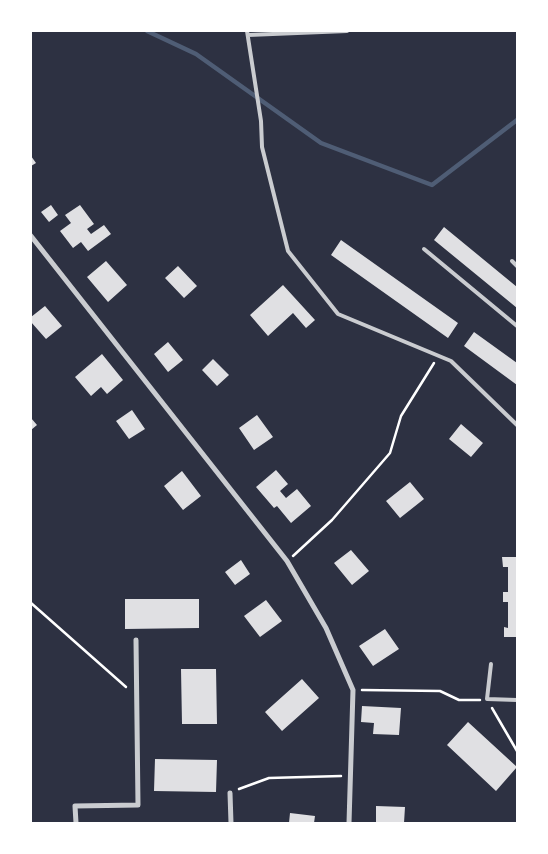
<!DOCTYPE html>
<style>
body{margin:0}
#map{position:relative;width:548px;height:854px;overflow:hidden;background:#2d3142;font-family:"DejaVu Sans",sans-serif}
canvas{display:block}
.frame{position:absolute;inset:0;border:32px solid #fff;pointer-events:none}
</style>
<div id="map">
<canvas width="548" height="854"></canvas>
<div class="frame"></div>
</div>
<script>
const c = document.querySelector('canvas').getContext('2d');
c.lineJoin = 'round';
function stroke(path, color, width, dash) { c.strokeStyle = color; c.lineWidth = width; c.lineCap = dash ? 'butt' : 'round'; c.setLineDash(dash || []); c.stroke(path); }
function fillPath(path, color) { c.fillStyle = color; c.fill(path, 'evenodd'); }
stroke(new Path2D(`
 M 147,31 L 196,54 L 321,143 L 432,185 L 517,120`), '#4f5d75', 4.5);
fillPath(new Path2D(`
 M 31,156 L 36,163 L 31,166 Z
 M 51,205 L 58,215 L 49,222 L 41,212 Z
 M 80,205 L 94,224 L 87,229 L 91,234 L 104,225 L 111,234 L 88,251 L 81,242 L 73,248 L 60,231 L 71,223 L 65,215 Z
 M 444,227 L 517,287 L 517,308 L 434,240 Z
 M 341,240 L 458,323 L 448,338 L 331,255 Z
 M 106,261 L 127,285 L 108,302 L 87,277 Z
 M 178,266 L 197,286 L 184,298 L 165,278 Z
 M 283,285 L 315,320 L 306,328 L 293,313 L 268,336 L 250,315 Z
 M 45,306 L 62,326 L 46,339 L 31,322 L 31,317 Z
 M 474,332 L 517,363 L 517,385 L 464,346 Z
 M 168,342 L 183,360 L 168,372 L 154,354 Z
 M 102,354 L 123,380 L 107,394 L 101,387 L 91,396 L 75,377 Z
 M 213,359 L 229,375 L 217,386 L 202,370 Z
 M 132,410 L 145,429 L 129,439 L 116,421 Z
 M 257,415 L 273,437 L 254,450 L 239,428 Z
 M 31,418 L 37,425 L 31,430 Z
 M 461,424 L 483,443 L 471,457 L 449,439 Z
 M 276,470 L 288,484 L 280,491 L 286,498 L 297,489 L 311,506 L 291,523 L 277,506 L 274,508 L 256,487 Z
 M 182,471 L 201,496 L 183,510 L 164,486 Z
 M 410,482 L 424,499 L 400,518 L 386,501 Z
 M 351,550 L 369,571 L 352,585 L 334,563 Z
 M 502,557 L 517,557 L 517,637 L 504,637 L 504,627 L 508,628 L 508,602 L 503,602 L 503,592 L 508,592 L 508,567 L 503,567 Z
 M 241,560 L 250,574 L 235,585 L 225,572 Z
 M 125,599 L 199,599 L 199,628 L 125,629 Z
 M 266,600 L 282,621 L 260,637 L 244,616 Z
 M 385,629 L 399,649 L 373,666 L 359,646 Z
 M 181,669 L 216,669 L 217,724 L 182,724 Z
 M 302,679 L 319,698 L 282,731 L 265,712 Z
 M 362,706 L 401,708 L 399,735 L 373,734 L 374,723 L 361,722 Z
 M 468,722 L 517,767 L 496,791 L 447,745 Z
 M 155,759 L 217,760 L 216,792 L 154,791 Z
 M 376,806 L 405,807 L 404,823 L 376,823 Z
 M 290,813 L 315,816 L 314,823 L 289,823 Z`), '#e0e0e3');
stroke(new Path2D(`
 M 293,556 L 332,520 L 390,453 L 401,416 L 434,363
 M 31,603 L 126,687
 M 362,690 L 440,691 L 459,700 L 480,700
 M 492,708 L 517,751
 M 239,789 L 269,778 L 341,776`), '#fff', 2.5);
stroke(new Path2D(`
 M 247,31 L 261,121 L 262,147 L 288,251 L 338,314 L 451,361 L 517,425
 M 248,35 L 347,31
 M 424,249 L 517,326
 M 512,261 L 517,266
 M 491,664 L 487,699 L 517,700`), '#caccd0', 4);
stroke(new Path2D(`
 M 31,236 L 287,561 L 326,628 L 353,690 L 349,823
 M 230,793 L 231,823
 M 76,823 L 75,806 L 138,805 L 136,640`), '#caccd0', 5);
</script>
